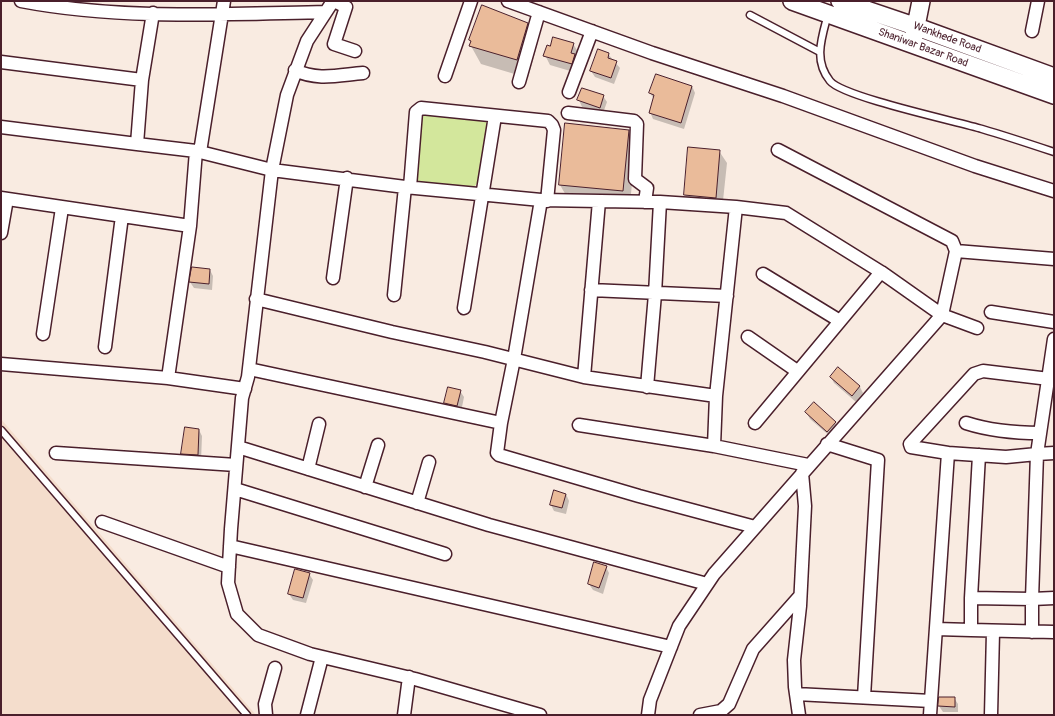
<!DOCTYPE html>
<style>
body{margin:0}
#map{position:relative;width:1055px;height:716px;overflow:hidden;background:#f9ebe1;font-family:Pangolin,sans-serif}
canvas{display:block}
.frame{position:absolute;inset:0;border:2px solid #4a1f2b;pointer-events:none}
</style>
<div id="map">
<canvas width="1055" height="716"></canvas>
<div class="frame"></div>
</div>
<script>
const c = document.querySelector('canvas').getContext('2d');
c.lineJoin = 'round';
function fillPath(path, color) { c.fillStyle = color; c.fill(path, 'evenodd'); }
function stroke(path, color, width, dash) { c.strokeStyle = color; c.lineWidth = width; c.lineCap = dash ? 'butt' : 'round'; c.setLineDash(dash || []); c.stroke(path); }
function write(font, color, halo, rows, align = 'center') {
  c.font = font + ' Pangolin,sans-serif'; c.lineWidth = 3; c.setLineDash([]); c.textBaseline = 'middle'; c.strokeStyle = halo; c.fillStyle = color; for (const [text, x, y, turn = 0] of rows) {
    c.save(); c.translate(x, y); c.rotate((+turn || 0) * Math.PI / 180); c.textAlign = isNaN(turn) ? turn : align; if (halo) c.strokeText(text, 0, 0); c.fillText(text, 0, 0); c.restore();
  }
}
fillPath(new Path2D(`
 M 1,419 L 256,715 L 1,715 Z`), '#f4ddcc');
fillPath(new Path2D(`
 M 421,113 L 488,120 L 479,181 L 473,188 L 416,182 Z`), '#d3e79c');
fillPath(new Path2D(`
 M 527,24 L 538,42 L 528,78 L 481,64 L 471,46 L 470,40 Z
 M 573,44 L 579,53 L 577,73 L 550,65 L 545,55 Z
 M 608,54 L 620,68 L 614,84 L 595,77 L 591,71 Z
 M 692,86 L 695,93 L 684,129 L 653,119 L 650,112 L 654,99 L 650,93 Z
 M 603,96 L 607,102 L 603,113 L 582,107 L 579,100 Z
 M 628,131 L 636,143 L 630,204 L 567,197 L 560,185 Z
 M 719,151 L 727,163 L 722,210 L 692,207 L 685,195 Z
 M 210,270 L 213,276 L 212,290 L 194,288 L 190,282 Z
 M 839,368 L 860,387 L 863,393 L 856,402 L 834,383 L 831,377 Z
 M 460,391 L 464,397 L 461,412 L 449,409 L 446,403 Z
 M 806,412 L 835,423 L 839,429 L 831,437 L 810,419 Z
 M 199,430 L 202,436 L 201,461 L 186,460 L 182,454 Z
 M 566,494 L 569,501 L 566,514 L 554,511 L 551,505 Z
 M 606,567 L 609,573 L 603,594 L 593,590 L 589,584 Z
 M 309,574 L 313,580 L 306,603 L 293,600 L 289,594 Z
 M 954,698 L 958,704 L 958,712 L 943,712 L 939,706 Z`), '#0003');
const building = new Path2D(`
 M 482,5 L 528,23 L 517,60 L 469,46 L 471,41 L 469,40 Z
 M 553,37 L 574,43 L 571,53 L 575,54 L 572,64 L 543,56 L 547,45 L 550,46 Z
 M 598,49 L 609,53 L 608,58 L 617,61 L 611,78 L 590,71 Z
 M 656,74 L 692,86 L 681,123 L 649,113 L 654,95 L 649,93 Z
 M 582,88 L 604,95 L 600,108 L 577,100 Z
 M 565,123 L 629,130 L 623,191 L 559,185 Z
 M 688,147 L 720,150 L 716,198 L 684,195 Z
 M 192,267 L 210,269 L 209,284 L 189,282 Z
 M 838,367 L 860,386 L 852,396 L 830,377 Z
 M 448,387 L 461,390 L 457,406 L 444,403 Z
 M 814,402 L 836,422 L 827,432 L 805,412 Z
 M 185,427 L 199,429 L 198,455 L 181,454 Z
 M 554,490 L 566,494 L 562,508 L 550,505 Z
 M 594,562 L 607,566 L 599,588 L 588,584 Z
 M 295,569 L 310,573 L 303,598 L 288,594 Z
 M 939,697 L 955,697 L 955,707 L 938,706 Z`);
fillPath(building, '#eabb9a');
stroke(building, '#4a1f2b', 1);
const lane = new Path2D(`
 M 828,14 C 822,37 813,60 830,81 C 843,97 955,121 982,129 C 1006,136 1030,144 1054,152
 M 750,15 L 820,52
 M 1,430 L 247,715`);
const street = new Path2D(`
 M 21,1 C 120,20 224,14 325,12
 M 333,1 L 307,41 L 287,95 L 272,170 L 248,377 L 242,398 L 231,529 L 228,583 L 237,614 L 258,635 L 310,654 L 415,679 L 540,715
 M 334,1 L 346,7 L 334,44 L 355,51
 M 508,1 L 652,53 L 783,96 L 975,166 L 1054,191
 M 1032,31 L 1038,1
 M 1,62 L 142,80 L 153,13
 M 295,70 C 317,81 339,75 363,73
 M 445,76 L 471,1
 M 519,82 L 539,12
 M 569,92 L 592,31
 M 568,113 L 634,121 L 637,124 L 635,179 L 647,188 L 645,202
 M 1,127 L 137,144 L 142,80
 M 137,144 L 196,151
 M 778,150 L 952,241 L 956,251
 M 200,152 L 224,1
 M 410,187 L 416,112 L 421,108 L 548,121 L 552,125 L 554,130 L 547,201
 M 1,198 L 190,226 L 196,151 L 272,170 L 405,187 L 541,200 L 660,202 L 736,207 L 786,213 L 881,272 L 942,315 L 977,328
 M 541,200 L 514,359 L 501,423 L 497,453 L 499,455 L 639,496 L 755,527
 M 1,233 L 7,199
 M 763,274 L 840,321
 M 333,278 L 347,178
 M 591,290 L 727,296
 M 394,295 L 405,187
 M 256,299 L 392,332 L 485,352 L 584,377 L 716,396 L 714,446 L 808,465
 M 464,308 L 495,116
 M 991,312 L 1054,322
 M 43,334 L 62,208
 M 748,337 L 797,371
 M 105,347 L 122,216
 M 1,364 L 168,378 L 245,389
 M 249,369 L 501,423
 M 584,377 L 599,201
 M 168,378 L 190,226
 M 647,387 L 655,294 L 660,202
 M 716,396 L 736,207
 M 755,423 L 881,272
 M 966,423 C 991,431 1014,433 1040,433
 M 579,425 L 714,446
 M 827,444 L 878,460 L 864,697
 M 238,447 L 489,525 L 707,584
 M 56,453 L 236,465
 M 948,453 L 911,447 L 910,444 L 974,374 L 983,371 L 1049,379
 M 1054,453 L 1037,454 L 1032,599 L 1054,598
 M 979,455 L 971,598 L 1032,599 L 1032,632
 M 308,469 L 319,424
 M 365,487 L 378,445
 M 235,489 L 445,554
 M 417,503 L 429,462
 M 102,522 L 229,567
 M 230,546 L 671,647
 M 971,598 L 971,630 L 1054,632
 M 936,629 L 971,630
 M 796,694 L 931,701
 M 266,715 L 265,704 L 275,668
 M 307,715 L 322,657
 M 404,715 L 409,677
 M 648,715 L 650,700 L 679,626 L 714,574 L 942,315 L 956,251 L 1054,259
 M 700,715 L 721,711 L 729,704 L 753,649 L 800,596
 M 799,715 L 795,687 L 794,660 L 800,606 L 805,506 L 802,473
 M 930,715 L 948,453 L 1006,457 L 1037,454 L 1054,339
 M 991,715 L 993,632`);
const secondary = new Path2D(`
 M 792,1 L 1054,95
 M 840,1 L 917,27 L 1054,77
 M 914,36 L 921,1`);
stroke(lane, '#4a1f2b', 9);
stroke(street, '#4a1f2b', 15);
stroke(secondary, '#4a1f2b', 20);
stroke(lane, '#fff', 6);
stroke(street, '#fff', 12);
stroke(secondary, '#fff', 17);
write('11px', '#4a1f2b', '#fff', [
 ["Wankhede Road",947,38,20],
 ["Shaniwar Bazar Road",923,48,20]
]);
</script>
